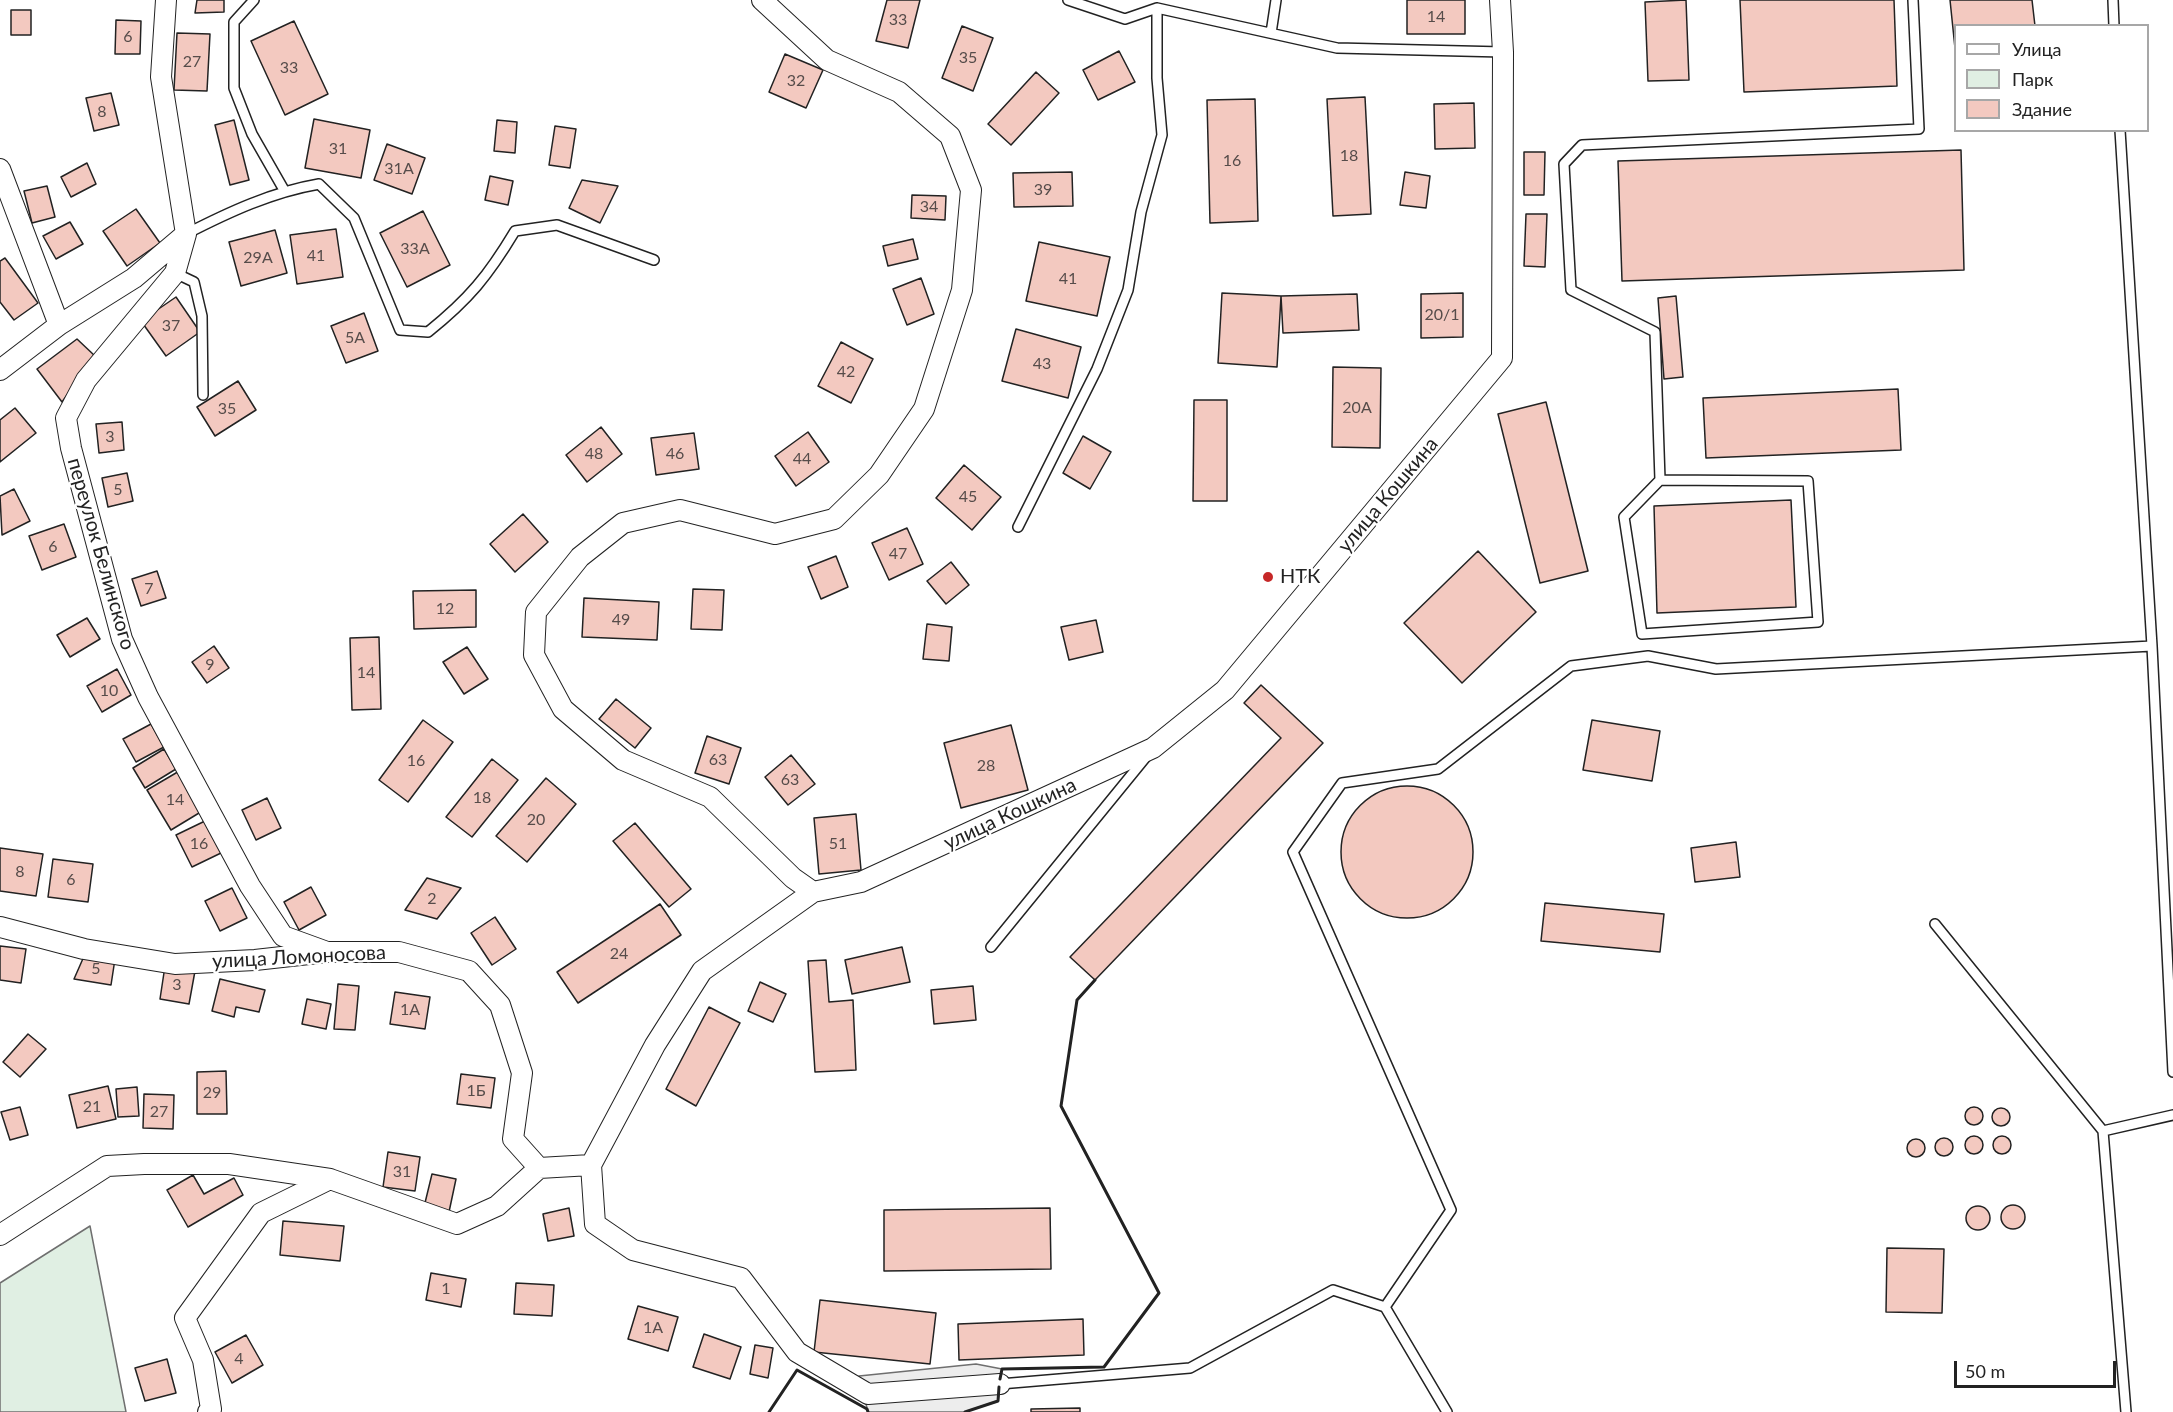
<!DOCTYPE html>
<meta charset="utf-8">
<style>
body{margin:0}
#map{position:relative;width:2173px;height:1412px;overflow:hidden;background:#fff;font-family:Lato,sans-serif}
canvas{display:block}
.legend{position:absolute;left:1954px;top:24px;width:195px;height:108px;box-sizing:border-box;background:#fff;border:2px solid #a7a7a7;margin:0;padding:8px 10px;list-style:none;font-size:18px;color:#222}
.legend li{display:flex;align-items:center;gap:12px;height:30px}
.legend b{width:30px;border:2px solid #a7a7a7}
.scale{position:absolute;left:1954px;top:1361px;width:162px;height:27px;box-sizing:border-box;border:3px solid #222;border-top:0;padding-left:8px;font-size:18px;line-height:21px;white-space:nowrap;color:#222;-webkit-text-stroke:4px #fff;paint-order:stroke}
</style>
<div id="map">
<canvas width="2173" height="1412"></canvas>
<ul class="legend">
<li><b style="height:8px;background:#fff"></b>Улица</li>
<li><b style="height:16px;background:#e0efe3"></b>Парк</li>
<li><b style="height:16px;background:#f3c9c0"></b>Здание</li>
</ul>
<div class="scale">50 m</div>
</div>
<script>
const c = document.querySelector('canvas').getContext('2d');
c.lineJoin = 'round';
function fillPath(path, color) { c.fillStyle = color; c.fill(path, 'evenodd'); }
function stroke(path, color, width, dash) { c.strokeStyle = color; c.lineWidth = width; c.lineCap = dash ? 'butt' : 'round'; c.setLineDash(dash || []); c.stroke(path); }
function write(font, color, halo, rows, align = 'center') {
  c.font = font + ' Lato,sans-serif'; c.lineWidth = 4.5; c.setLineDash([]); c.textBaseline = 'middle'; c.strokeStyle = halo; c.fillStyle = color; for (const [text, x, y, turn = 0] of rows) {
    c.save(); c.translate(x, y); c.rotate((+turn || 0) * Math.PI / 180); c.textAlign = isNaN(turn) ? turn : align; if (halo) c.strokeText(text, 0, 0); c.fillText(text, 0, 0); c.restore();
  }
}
const green = new Path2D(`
 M 90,1226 L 126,1412 L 0,1412 L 0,1283 Z`);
fillPath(green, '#e0efe3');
stroke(green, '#6f6f6f', 1.5);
const parking = new Path2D(`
 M 976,1364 L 1002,1369 L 998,1401 L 965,1412 L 868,1412 L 859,1376 Z`);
fillPath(parking, '#ededed');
stroke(parking, '#6f6f6f', 1.5);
const building = new Path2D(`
 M 197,0 L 224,0 L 224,12 L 195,13 Z
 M 887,0 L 920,0 L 908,48 L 876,41 Z
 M 1407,0 L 1465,0 L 1465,34 L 1407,34 Z
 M 1686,0 L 1689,80 L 1648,81 L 1645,2 Z
 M 1740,0 L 1894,0 L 1897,86 L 1744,92 Z
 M 1950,0 L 2032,0 L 2035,26 L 1956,26 L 1956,58 Z
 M 11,10 L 31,10 L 31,35 L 11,35 Z
 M 116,20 L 141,21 L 140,54 L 115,54 Z
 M 294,21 L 328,94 L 285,115 L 251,41 Z
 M 962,26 L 993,38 L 973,91 L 942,78 Z
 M 177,33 L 210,34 L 207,91 L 174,90 Z
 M 1119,51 L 1135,82 L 1098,100 L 1083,70 Z
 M 785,54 L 823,70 L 806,108 L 769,92 Z
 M 1036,72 L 1059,93 L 1011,145 L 988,124 Z
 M 111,93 L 119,125 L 94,131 L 86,98 Z
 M 1365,97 L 1371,214 L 1333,216 L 1327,99 Z
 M 1255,99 L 1258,221 L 1210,223 L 1207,100 Z
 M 1474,103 L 1475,148 L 1435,149 L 1434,104 Z
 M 314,119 L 370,130 L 361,178 L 305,168 Z
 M 234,120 L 249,180 L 230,185 L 215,125 Z
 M 497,120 L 517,122 L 515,153 L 494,151 Z
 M 555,126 L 576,129 L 570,168 L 549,165 Z
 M 387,144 L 425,158 L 412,194 L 374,180 Z
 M 1961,150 L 1964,270 L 1622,281 L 1618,161 Z
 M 1524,152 L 1545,152 L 1544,195 L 1524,195 Z
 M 87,163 L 96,184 L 71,197 L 61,177 Z
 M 1072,172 L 1073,206 L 1014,207 L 1013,173 Z
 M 1405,172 L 1430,176 L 1426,208 L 1400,205 Z
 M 490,176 L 513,181 L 508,205 L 485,200 Z
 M 582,180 L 618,186 L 600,223 L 569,208 Z
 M 47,186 L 55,217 L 32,223 L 24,191 Z
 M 912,195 L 946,196 L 945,220 L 911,218 Z
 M 136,209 L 160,243 L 127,266 L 103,231 Z
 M 423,211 L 450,265 L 407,287 L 380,233 Z
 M 1526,214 L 1547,214 L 1545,267 L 1524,266 Z
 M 70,222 L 83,244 L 56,259 L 43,236 Z
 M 336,229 L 343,277 L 297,284 L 290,235 Z
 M 275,230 L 287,273 L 241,286 L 229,242 Z
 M 913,239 L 918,259 L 888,266 L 883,246 Z
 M 1039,242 L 1110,257 L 1097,316 L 1026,301 Z
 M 5,258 L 38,303 L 14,320 L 0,302 L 0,261 Z
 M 921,278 L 934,314 L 907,325 L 893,289 Z
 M 1222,293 L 1281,296 L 1277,367 L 1218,363 Z
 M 1463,293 L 1463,337 L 1421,338 L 1421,294 Z
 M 1357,294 L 1359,330 L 1283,333 L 1281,296 Z
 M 1676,296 L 1683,377 L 1664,379 L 1658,298 Z
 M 176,297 L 200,332 L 166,356 L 141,321 Z
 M 364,313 L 378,351 L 346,363 L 331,326 Z
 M 1016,329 L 1081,347 L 1068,398 L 1002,381 Z
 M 77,339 L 95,356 L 62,402 L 37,369 Z
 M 841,342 L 873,359 L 851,403 L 818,386 Z
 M 1333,367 L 1381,368 L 1380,448 L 1332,447 Z
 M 238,381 L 256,410 L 215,436 L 197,407 Z
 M 1898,389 L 1901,450 L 1706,458 L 1703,398 Z
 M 1194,400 L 1227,400 L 1227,501 L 1193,501 Z
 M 1546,402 L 1588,571 L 1540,583 L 1498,414 Z
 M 15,408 L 36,433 L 0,462 L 0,420 Z
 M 122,422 L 124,450 L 99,453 L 96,424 Z
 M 601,427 L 622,454 L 587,482 L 566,455 Z
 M 808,432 L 829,462 L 796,486 L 775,456 Z
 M 694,433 L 699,469 L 656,475 L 651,438 Z
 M 1083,436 L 1111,452 L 1090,489 L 1063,473 Z
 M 964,465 L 1001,497 L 972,530 L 936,498 Z
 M 127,473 L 133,501 L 108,507 L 102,478 Z
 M 14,489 L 30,521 L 2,535 L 0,496 Z
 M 1791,500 L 1796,607 L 1657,613 L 1654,506 Z
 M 523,514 L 548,542 L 515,572 L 490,544 Z
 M 64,524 L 76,557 L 42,570 L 29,536 Z
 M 907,528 L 923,564 L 889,580 L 872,543 Z
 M 1478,551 L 1536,612 L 1462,683 L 1404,623 Z
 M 836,556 L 848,587 L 821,599 L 808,567 Z
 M 951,562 L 969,585 L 946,604 L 927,581 Z
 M 157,571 L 166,598 L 141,606 L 132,579 Z
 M 693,589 L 724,590 L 722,630 L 691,629 Z
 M 476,590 L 476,627 L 414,629 L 413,591 Z
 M 584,598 L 659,602 L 657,640 L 582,637 Z
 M 87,618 L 100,639 L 70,657 L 57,635 Z
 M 1096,620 L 1103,652 L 1069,660 L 1061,627 Z
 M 927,624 L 952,627 L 949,661 L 923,659 Z
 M 379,637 L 381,709 L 352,710 L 350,638 Z
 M 214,646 L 229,668 L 207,683 L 192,662 Z
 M 467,647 L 488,679 L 464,694 L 443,662 Z
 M 117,669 L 131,695 L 102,712 L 87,686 Z
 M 1261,685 L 1323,743 L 1095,980 L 1070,957 L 1281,738 L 1244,703 Z
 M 616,699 L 651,728 L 635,748 L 599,719 Z
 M 423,720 L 453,742 L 408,802 L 379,780 Z
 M 1592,720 L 1660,731 L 1652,781 L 1583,770 Z
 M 151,724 L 164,747 L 136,762 L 123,739 Z
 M 1011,725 L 1028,790 L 961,808 L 944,743 Z
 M 707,736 L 741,748 L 729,784 L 695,773 Z
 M 164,749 L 176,769 L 145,788 L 133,768 Z
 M 791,755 L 815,784 L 788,805 L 765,777 Z
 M 492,759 L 518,780 L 472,837 L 446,817 Z
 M 181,770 L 204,810 L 171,830 L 147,790 Z
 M 546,778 L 576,804 L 527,862 L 496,836 Z
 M1341 852a66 66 0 1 1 132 0a66 66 0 1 1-132 0Z
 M 267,798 L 281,828 L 256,840 L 242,810 Z
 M 856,814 L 861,870 L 819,874 L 814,818 Z
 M 205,821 L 221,853 L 192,867 L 176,835 Z
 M 635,823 L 691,889 L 669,907 L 613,841 Z
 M 1736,842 L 1740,877 L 1695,882 L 1691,848 Z
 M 0,848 L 43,854 L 36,896 L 0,891 Z
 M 53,859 L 93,864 L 88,902 L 48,897 Z
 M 427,878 L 461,888 L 437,919 L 405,910 Z
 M 311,887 L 326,915 L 299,930 L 284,902 Z
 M 232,888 L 247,918 L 220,931 L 205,901 Z
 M 1545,903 L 1664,914 L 1660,952 L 1541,941 Z
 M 660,904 L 681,935 L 578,1003 L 557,972 Z
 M 495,917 L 516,949 L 492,965 L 471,933 Z
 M 0,946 L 26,949 L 21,983 L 0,980 Z
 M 902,947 L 910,982 L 852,994 L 845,960 Z
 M 85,954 L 115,959 L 111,985 L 74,979 Z
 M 826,960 L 829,1002 L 853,1000 L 856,1070 L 815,1072 L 808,961 Z
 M 165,966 L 195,971 L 189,1004 L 160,999 Z
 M 220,979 L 265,990 L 259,1012 L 236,1007 L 234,1017 L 212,1011 Z
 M 760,982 L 786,994 L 773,1022 L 748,1011 Z
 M 338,984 L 359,986 L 355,1030 L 334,1029 Z
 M 973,986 L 976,1020 L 934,1024 L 931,990 Z
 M 395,992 L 430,997 L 425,1029 L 390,1024 Z
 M 307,999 L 331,1004 L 326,1029 L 302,1024 Z
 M 709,1007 L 740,1023 L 696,1106 L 666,1089 Z
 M 28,1034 L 46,1049 L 20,1077 L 3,1062 Z
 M 226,1071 L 227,1114 L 197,1114 L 197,1072 Z
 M 461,1074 L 495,1078 L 491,1108 L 457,1104 Z
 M 108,1086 L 116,1119 L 77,1128 L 69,1095 Z
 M 137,1087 L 139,1116 L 118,1117 L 116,1089 Z
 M 144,1094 L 174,1095 L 173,1129 L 143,1128 Z
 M1965 1116a9 9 0 1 1 18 0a9 9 0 1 1-18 0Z
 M 20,1107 L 28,1135 L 10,1140 L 1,1112 Z
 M1992 1117a9 9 0 1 1 18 0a9 9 0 1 1-18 0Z
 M1993 1145a9 9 0 1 1 18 0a9 9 0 1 1-18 0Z
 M1965 1145a9 9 0 1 1 18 0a9 9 0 1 1-18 0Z
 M1935 1147a9 9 0 1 1 18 0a9 9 0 1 1-18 0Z
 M1907 1148a9 9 0 1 1 18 0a9 9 0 1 1-18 0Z
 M 388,1152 L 420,1157 L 415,1191 L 383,1187 Z
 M 432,1174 L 456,1179 L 449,1212 L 424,1207 Z
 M 193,1175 L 204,1194 L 234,1178 L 243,1195 L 188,1227 L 167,1190 Z
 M2001 1217a12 12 0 1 1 24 0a12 12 0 1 1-24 0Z
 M1966 1218a12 12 0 1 1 24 0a12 12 0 1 1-24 0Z
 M 569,1208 L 574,1236 L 548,1241 L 543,1214 Z
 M 1050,1208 L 1051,1269 L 884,1271 L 884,1210 Z
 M 283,1221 L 344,1226 L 340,1261 L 280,1255 Z
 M 1887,1248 L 1944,1249 L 1942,1313 L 1886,1312 Z
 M 431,1273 L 466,1279 L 461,1307 L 426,1300 Z
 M 516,1283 L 554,1285 L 552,1316 L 514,1314 Z
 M 820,1300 L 936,1313 L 930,1364 L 814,1352 Z
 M 638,1306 L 678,1317 L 668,1351 L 628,1339 Z
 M 1083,1319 L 1084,1355 L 959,1360 L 958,1324 Z
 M 704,1334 L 741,1347 L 730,1379 L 693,1367 Z
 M 246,1335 L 263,1365 L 232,1383 L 215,1352 Z
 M 755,1345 L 773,1348 L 768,1378 L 750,1374 Z
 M 167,1359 L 176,1393 L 145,1401 L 135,1368 Z
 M 1080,1408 L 1080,1412 L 1031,1412 L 1031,1409 Z`);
fillPath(building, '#f3c9c0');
stroke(building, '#222', 1.5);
const lane = new Path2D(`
 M 254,0 L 234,22 L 234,88 L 252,134 L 284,190
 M 1068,0 L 1125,19 L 1157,8 L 1337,48 L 1503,52
 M 2113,0 L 2114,26
 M 1271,33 L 1276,0
 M 2120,130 L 2152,646 L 2173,1072
 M 186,234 C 229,212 272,192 319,184 L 354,218 L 400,330 L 428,332 C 469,299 488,276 515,231 L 557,225 L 654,260
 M 175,273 L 194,282 L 202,316 L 203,395
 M 1660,480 L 1808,481 L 1818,622 L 1642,634 L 1624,517 L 1660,480 L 1655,332 L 1571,290 L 1564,164 L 1582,145 L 1919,129 L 1913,0
 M 1018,527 L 1097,369 L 1128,290 L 1141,212 L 1162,135 L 1157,78 L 1157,8
 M 1935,924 L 2103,1131 L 2173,1115
 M 991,947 L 1146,757
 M 2103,1131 L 2126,1412
 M 1385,1307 L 1447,1412
 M 1000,1384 L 1190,1368 L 1333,1290 L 1385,1307 L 1451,1210 L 1293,852 L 1342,783 L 1438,769 L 1571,666 L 1648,656 L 1716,669 L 2152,646`);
const street = new Path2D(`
 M 166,0 L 161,77 L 186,234 L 175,273 L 86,380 L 66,418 L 71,448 L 122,639 L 148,697 L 250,886 L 283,936 L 327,952
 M 762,0 L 827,60 L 899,92 L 950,136 L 971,190 L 962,290 L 924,409 L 879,475 L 834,519 L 775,534 L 680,510 L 623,523 L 580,557 L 536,612 L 534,655 L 563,709 L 623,760 L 710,797 L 793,878 L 813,892
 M 0,169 L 59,325
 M 0,370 L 59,325 L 134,278 L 186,234
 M 0,927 L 84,949 L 175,964 L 255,960 L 327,952 L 399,952 L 469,971 L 500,1005 L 522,1073 L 513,1139 L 539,1168 L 591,1165
 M 0,1235 L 107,1166 L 144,1164 L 229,1164 L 330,1179 L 457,1224 L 497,1206 L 539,1168
 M 1000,1384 L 868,1394 L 797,1352 L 741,1278 L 633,1250 L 595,1224 L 591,1165 L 655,1045 L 702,971 L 813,892 L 861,882 L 1153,748 L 1225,690 L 1502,358 L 1503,52 L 1500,0
 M 208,1412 L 211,1409 L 203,1360 L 185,1318 L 261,1213 L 330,1179`);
stroke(lane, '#222', 12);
stroke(street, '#222', 22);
stroke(lane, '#fff', 9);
stroke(street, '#fff', 20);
stroke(new Path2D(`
 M 1000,1379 L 1002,1369 L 1104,1367 L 1159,1293 L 1061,1106 L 1077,1000 L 1095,980
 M 769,1412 L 797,1370 L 867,1409 L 868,1412
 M 965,1412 L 998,1401 L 999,1387`), '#222', 3);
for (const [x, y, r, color] of [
 [1268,577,6,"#c62828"]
]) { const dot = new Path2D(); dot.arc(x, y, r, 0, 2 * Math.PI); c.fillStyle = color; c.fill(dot); stroke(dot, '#fff', 2); }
write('16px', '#564c4a', null, [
 ["14",1436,17],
 ["33",898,20],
 ["6",128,37],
 ["35",968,58],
 ["27",192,62],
 ["33",289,68],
 ["32",796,81],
 ["8",102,112],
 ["31",338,149],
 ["18",1349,156],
 ["16",1232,161],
 ["31А",399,169],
 ["39",1043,190],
 ["34",929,207],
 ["33А",415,249],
 ["41",316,256],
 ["29А",258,258],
 ["41",1068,279],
 ["20/1",1442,315],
 ["37",171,326],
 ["5А",355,338],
 ["43",1042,364],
 ["42",846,372],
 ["20А",1357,408],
 ["35",227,409],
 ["3",110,437],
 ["48",594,454],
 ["46",675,454],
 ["44",802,459],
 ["5",118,490],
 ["45",968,497],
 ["6",53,547],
 ["47",898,554],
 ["7",149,589],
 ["12",445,609],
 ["49",621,620],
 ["9",210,665],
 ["14",366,673],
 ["10",109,691],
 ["63",718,760],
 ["16",416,761],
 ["28",986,766],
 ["63",790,780],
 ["18",482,798],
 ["14",175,800],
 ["20",536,820],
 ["16",199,844],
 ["51",838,844],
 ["8",20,872],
 ["6",71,880],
 ["2",432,899],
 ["24",619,954],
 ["5",96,969],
 ["3",177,985],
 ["1А",410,1010],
 ["1Б",476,1091],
 ["29",212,1093],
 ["21",92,1107],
 ["27",159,1112],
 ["31",402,1172],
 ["1",446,1289],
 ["1А",653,1328],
 ["4",239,1359]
]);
write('20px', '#222', '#fff', [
 ["улица Кошкина",1388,495,-50],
 ["переулок Белинского",101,554,74],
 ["улица Кошкина",1010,814,-25],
 ["улица Ломоносова",299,957,-3]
]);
write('20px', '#222', '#fff', [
 ["НТК",1280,577]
], 'left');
</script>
